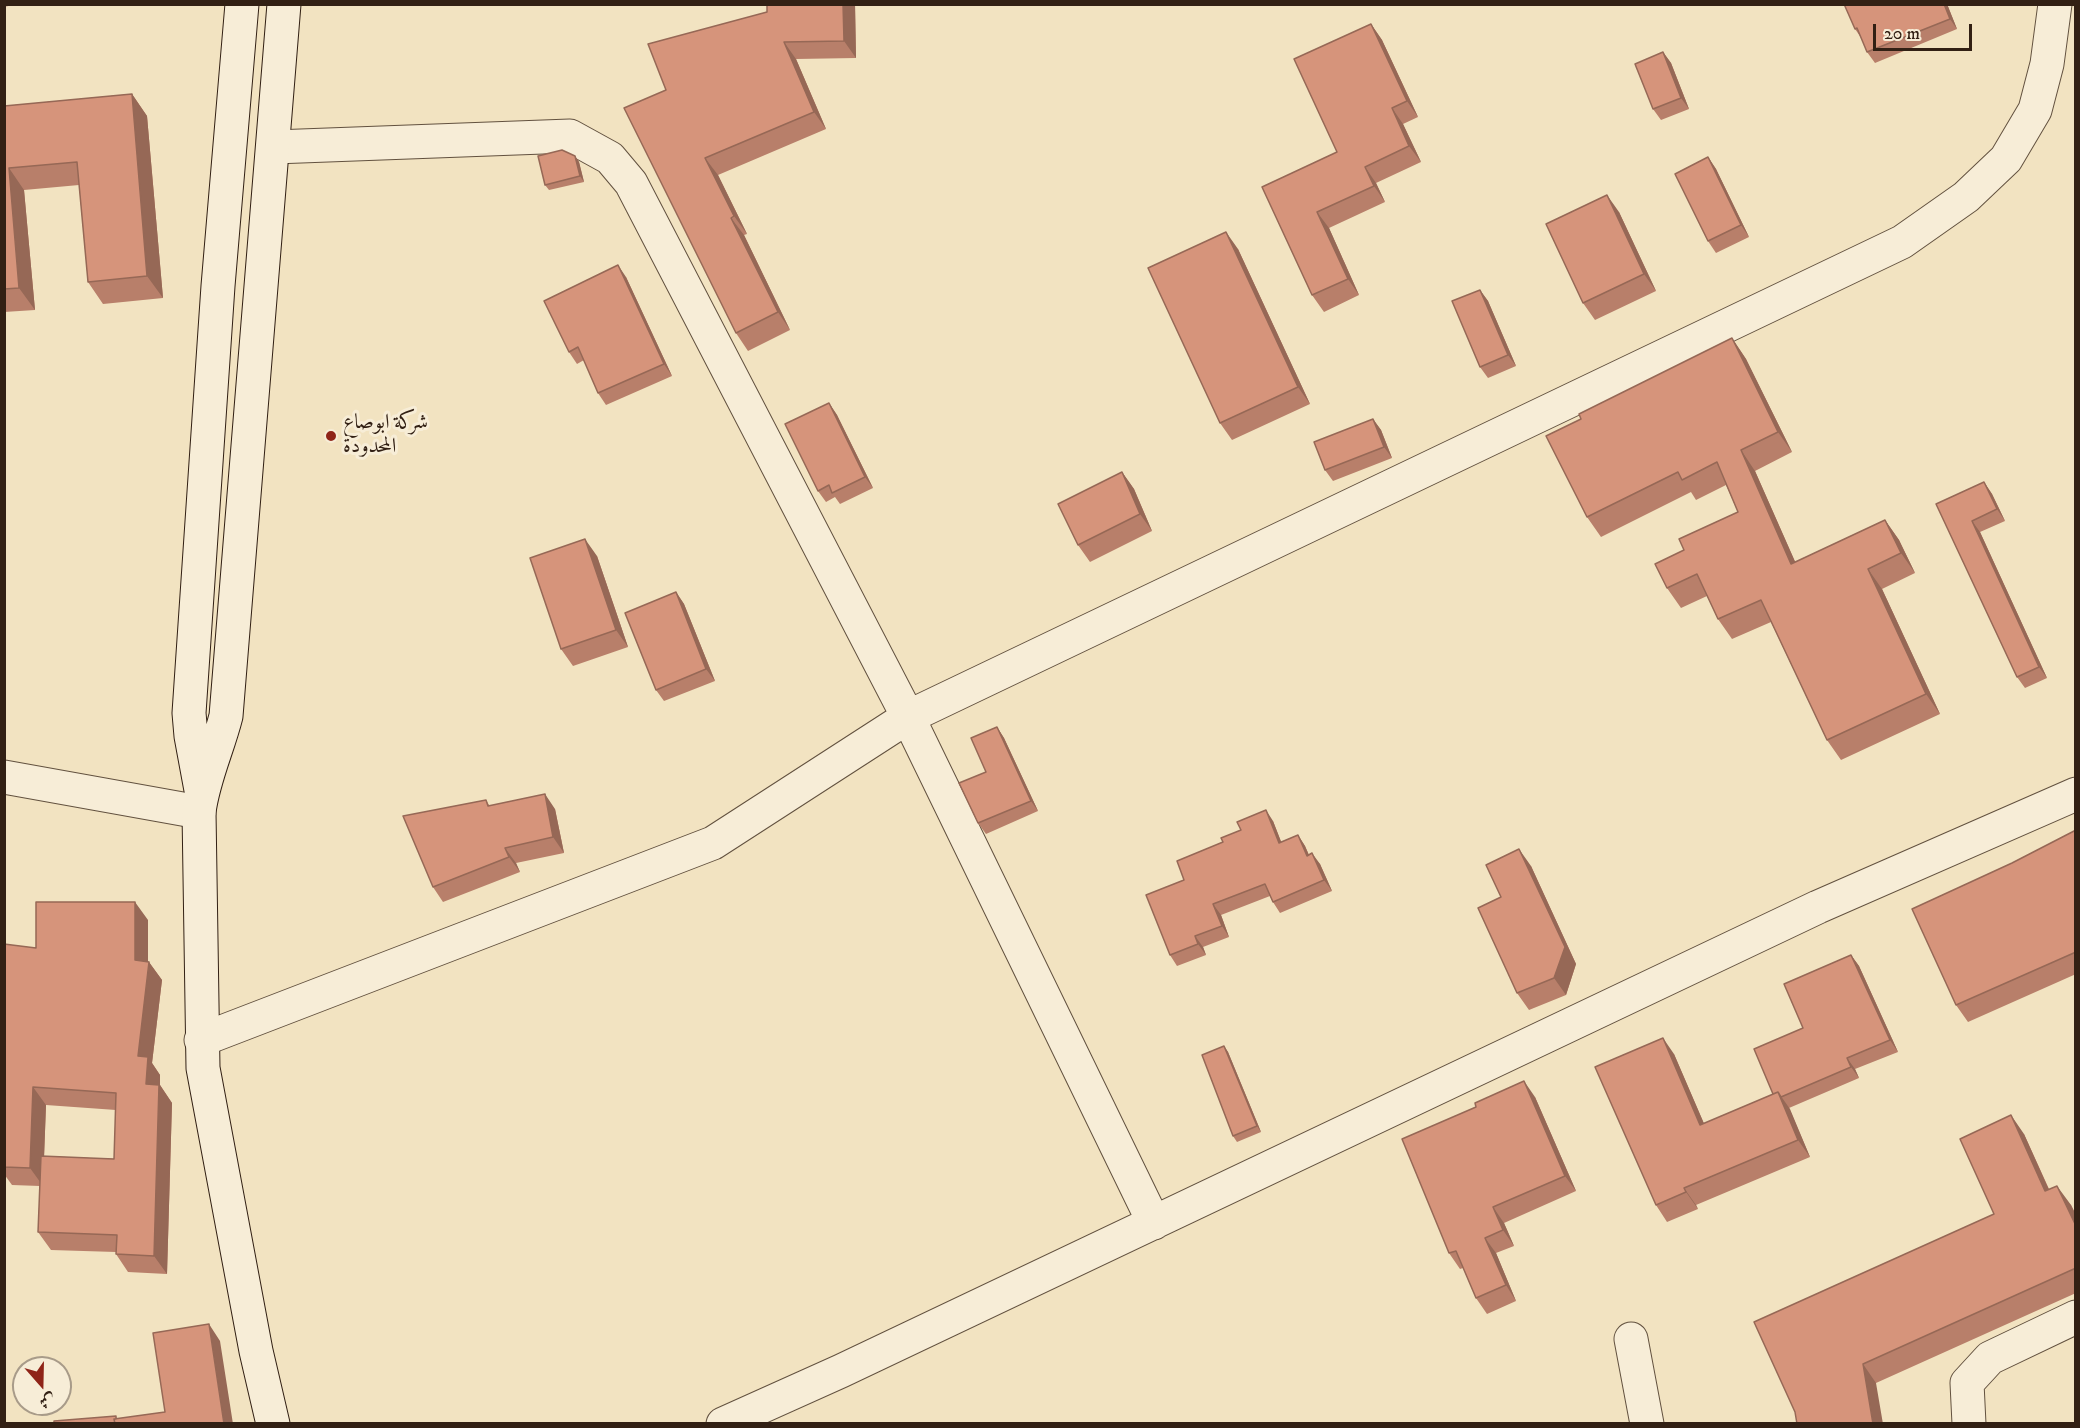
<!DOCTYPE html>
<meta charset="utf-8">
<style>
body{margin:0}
#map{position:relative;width:2080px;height:1428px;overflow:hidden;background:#f2e3c1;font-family:"IM FELL DW Pica",Amiri,serif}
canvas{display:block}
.frame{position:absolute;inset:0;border:6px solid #322014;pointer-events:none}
.north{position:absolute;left:12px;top:1356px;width:60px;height:60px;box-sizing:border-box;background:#f7edd7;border:2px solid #a89b89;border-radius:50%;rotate:160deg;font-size:16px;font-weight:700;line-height:24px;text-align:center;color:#322014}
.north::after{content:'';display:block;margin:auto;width:21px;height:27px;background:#8f2418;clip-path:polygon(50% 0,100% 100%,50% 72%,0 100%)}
.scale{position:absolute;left:1873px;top:24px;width:99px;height:27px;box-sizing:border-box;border:3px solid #322014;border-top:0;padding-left:8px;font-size:18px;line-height:21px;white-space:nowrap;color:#322014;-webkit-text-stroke:4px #f7edd7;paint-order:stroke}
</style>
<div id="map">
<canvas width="2080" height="1428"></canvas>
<div class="frame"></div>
<div class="north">ش</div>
<div class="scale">20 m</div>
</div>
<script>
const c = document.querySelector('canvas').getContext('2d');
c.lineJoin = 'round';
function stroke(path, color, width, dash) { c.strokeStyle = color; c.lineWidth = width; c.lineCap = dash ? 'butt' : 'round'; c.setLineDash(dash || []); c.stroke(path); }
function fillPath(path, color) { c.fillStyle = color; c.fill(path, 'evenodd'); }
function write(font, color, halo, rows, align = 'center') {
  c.font = font + ' "IM FELL DW Pica",Amiri,serif'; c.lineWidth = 6; c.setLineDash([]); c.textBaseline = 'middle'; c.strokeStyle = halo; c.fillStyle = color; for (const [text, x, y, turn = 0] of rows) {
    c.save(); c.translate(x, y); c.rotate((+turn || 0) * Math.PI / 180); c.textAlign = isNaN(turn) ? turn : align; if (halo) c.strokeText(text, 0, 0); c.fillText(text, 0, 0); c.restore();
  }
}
const street = new Path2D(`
 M 274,147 L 570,136 L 610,158 L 631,183 L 908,717 L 1154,1223
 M 4,777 L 199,812
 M 201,1040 L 713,843 L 908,717 L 1902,242 L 1966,197 L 2006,159 L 2035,110 L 2047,64 L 2055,4
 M 1631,1339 L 1647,1424
 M 723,1424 L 841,1371 L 1818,907 L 2076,794
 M 1969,1424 L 1967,1383 L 1990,1358 L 2076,1317`);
const secondary = new Path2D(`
 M 201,790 L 191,736 L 189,713 L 218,286 L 242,4
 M 273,1424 L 256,1351 L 203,1068 L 199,812 C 203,779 218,748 226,716 L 284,4`);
stroke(street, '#62513f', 35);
stroke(secondary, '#322014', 35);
stroke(street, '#f7edd7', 33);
stroke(secondary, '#f7edd7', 33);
fillPath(new Path2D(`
 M 4,4 L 17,4 L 4,7 Z
 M 767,4 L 855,4 L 856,58 L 796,59 L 826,129 L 718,175 L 747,234 L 744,235 L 790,330 L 748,351 L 736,333 L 666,90 L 767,12 Z
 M 1947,4 L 1957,29 L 1875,63 L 1867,52 L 1862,39 L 1855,29 Z
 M 1371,24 L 1382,40 L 1418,117 L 1403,124 L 1421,162 L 1376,183 L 1385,202 L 1329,228 L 1359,295 L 1324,312 L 1312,295 L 1262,187 L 1337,152 Z
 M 1663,52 L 1671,63 L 1689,109 L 1661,120 L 1653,109 Z
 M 132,94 L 147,116 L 163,298 L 103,304 L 88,282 L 79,185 L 24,190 L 35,310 L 4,312 L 4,106 Z
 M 575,156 L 579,162 L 584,182 L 549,190 L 545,185 Z
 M 1708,157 L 1716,169 L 1749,237 L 1716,253 L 1708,241 Z
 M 1619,212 L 1656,291 L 1595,320 L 1583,303 Z
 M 1238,249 L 1310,404 L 1232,440 L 1220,423 Z
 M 626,277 L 672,376 L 606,405 L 598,393 L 584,360 L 577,364 L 569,352 Z
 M 1480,290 L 1488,301 L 1516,366 L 1488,378 L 1480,367 Z
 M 1732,338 L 1746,359 L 1792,452 L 1755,471 L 1795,562 L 1885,520 L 1899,540 L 1915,573 L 1882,589 L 1940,714 L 1841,760 L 1827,740 L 1771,622 L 1732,639 L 1718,619 L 1707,596 L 1681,608 L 1667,588 L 1684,550 L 1738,512 L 1726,485 L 1696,500 L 1691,492 L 1601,537 L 1587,517 L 1581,419 Z
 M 829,403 L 837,415 L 873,488 L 840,504 L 835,497 L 826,502 L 818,491 Z
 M 1373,419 L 1381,430 L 1392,458 L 1333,481 L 1325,470 Z
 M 1122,472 L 1134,489 L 1152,531 L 1090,562 L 1078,545 Z
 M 1984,482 L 1992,494 L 2005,521 L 1980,532 L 2047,678 L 2025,688 L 2017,677 L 1936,504 Z
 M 597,556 L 628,647 L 573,666 L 561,649 Z
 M 676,592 L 684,604 L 715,681 L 664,701 L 656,690 Z
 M 997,727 L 1004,738 L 1038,811 L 986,834 L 978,823 L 986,772 Z
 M 486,800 L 489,805 L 555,809 L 564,853 L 516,863 L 520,872 L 443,902 L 433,887 Z
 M 1273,821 L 1281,842 L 1298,835 L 1305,846 L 1309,855 L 1320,864 L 1332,891 L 1280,913 L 1273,902 L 1270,896 L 1221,915 L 1229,937 L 1203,947 L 1206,955 L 1177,966 L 1170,955 L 1184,880 Z
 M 2076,830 L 2076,974 L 1968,1022 L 1956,1005 L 2012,863 Z
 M 1531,866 L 1576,964 L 1566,995 L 1529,1010 L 1517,993 L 1501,897 Z
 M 148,920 L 148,961 L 162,980 L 152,1063 L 160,1075 L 160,1085 L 172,1103 L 167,1274 L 128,1272 L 116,1254 L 116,1252 L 51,1250 L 38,1232 L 40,1186 L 12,1185 L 4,1174 L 4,944 L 36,948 ZM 46,1105 L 116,1110 L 114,1159 L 44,1156 Z
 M 1851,955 L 1859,966 L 1898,1052 L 1855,1069 L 1859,1078 L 1789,1108 L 1810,1157 L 1696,1205 L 1698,1209 L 1667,1222 L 1656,1205 L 1674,1054 L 1704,1124 L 1773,1094 L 1803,1028 Z
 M 1224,1046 L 1228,1052 L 1261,1132 L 1237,1142 L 1233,1136 Z
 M 1535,1097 L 1576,1191 L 1504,1223 L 1514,1246 L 1496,1253 L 1516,1301 L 1487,1314 L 1476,1298 L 1463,1268 L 1460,1269 L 1449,1253 Z
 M 2024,1134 L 2049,1189 L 2071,1205 L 2076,1215 L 2076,1293 L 1876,1383 L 1797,1424 L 1994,1214 Z`), '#b87f6a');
fillPath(new Path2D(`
 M 843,4 L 855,4 L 856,58 L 844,41 Z
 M 1944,4 L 1947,4 L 1957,29 L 1950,19 Z
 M 1371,24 L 1382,40 L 1418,117 L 1407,101 Z
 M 784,42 L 796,59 L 826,129 L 814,112 Z
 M 1663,52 L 1671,63 L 1689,109 L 1681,98 Z
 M 132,94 L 147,116 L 163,298 L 147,276 Z
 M 1392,108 L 1403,124 L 1421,162 L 1409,146 Z
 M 575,156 L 579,162 L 584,182 L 580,176 Z
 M 1708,157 L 1716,169 L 1749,237 L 1741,225 Z
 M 705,158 L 718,175 L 747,234 L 734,216 Z
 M 1365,167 L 1376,183 L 1385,202 L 1374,186 Z
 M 9,168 L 24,190 L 35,310 L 19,288 Z
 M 1607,195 L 1619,212 L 1656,291 L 1644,274 Z
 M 1317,212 L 1329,228 L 1359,295 L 1348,279 Z
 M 731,218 L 744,235 L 790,330 L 778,312 Z
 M 1226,232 L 1238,249 L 1310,404 L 1298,387 Z
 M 618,265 L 626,277 L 672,376 L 664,364 Z
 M 1480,290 L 1488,301 L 1516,366 L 1508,355 Z
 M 1732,338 L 1746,359 L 1792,452 L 1778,432 Z
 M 829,403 L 837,415 L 873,488 L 865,477 Z
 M 1373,419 L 1381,430 L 1392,458 L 1384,447 Z
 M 1741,450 L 1755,471 L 1805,584 L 1791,564 Z
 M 1122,472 L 1134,489 L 1152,531 L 1140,514 Z
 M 1984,482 L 1992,494 L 2005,521 L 1997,509 Z
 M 1885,520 L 1899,540 L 1915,573 L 1901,553 Z
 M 1972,521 L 1980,532 L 2047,678 L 2039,667 Z
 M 585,539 L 597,556 L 628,647 L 616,630 Z
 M 1868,569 L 1882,589 L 1940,714 L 1926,694 Z
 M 676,592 L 684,604 L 715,681 L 706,669 Z
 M 997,727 L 1004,738 L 1038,811 L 1031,801 Z
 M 545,794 L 555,809 L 564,853 L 553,837 Z
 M 1266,810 L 1273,821 L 1286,854 L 1279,843 Z
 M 1298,835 L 1305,846 L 1314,867 L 1307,856 Z
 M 505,848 L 516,863 L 520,872 L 509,857 Z
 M 1519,849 L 1531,866 L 1576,964 L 1566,995 L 1554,978 Z
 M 1312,853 L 1320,864 L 1332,891 L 1324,880 Z
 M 135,902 L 148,920 L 148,973 L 149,962 L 162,980 L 152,1063 L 160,1075 L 160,1085 L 172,1103 L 167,1274 L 154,1256 L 146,1084 L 138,1056 L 135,960 Z
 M 1213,904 L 1221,915 L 1229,937 L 1222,926 Z
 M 1195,936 L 1203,947 L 1206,955 L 1198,944 Z
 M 1851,955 L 1859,966 L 1898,1052 L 1890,1040 Z
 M 1663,1038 L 1674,1054 L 1712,1142 L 1700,1125 Z
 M 1224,1046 L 1228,1052 L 1261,1132 L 1257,1126 Z
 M 1847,1058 L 1855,1069 L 1859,1078 L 1851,1067 Z
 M 1524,1081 L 1535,1097 L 1576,1191 L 1565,1176 Z
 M 33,1087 L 46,1105 L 43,1186 L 30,1168 Z
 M 1778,1092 L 1790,1109 L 1810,1157 L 1798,1140 Z
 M 2011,1115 L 2024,1134 L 2058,1210 L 2045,1191 Z
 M 2057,1186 L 2071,1205 L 2076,1215 L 2076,1226 Z
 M 1684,1188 L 1696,1205 L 1698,1209 L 1686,1192 Z
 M 1493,1207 L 1504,1223 L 1514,1246 L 1503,1230 Z
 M 1485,1238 L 1496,1253 L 1516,1301 L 1506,1285 Z
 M 209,1324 L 220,1341 L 233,1424 L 224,1424 Z
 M 1863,1364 L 1876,1383 L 1883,1424 L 1873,1424 Z`), '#966856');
const building = new Path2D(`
 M 767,4 L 843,4 L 844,41 L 784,42 L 814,112 L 705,158 L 734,216 L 731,218 L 778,312 L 736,333 L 624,108 L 666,90 L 648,44 L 767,12 Z
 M 1844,4 L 1944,4 L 1950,19 L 1867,52 L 1857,28 L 1855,29 Z
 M 1371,24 L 1407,101 L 1392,108 L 1409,146 L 1365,167 L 1374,186 L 1317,212 L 1348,279 L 1312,295 L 1262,187 L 1337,152 L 1294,59 Z
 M 1663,52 L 1681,98 L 1653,109 L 1635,64 Z
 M 132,94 L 147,276 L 88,282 L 77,162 L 9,168 L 19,288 L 4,289 L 4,106 Z
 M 562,150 L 575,156 L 580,176 L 545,185 L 538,156 Z
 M 1708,157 L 1741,225 L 1708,241 L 1675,174 Z
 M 1607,195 L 1644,274 L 1583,303 L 1546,224 Z
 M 1226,232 L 1298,387 L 1220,423 L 1148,268 Z
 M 618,265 L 664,364 L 598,393 L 578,347 L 569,352 L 544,301 Z
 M 1480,290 L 1508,355 L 1480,367 L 1452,301 Z
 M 1732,338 L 1778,432 L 1741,450 L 1791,564 L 1885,520 L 1901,553 L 1868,569 L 1926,694 L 1827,740 L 1761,600 L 1718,619 L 1697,574 L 1667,588 L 1655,564 L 1684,550 L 1679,539 L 1738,512 L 1717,462 L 1682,480 L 1678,472 L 1587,517 L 1546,436 L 1581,419 L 1579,414 Z
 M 829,403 L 865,477 L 832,493 L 829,485 L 818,491 L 785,424 Z
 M 1373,419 L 1384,447 L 1325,470 L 1314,442 Z
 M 1122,472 L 1140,514 L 1078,545 L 1058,504 Z
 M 1984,482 L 1997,509 L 1972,521 L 2039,667 L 2017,677 L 1936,504 Z
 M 585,539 L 616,630 L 561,649 L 530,558 Z
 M 676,592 L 706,669 L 656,690 L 625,613 Z
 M 997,727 L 1031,801 L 978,823 L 959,783 L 986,772 L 971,738 Z
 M 545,794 L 553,837 L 505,848 L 509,857 L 433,887 L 403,816 L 486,800 L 488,806 Z
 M 1266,810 L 1279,843 L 1298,835 L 1307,856 L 1312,853 L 1324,880 L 1273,902 L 1265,884 L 1213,904 L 1222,926 L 1195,936 L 1198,944 L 1170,955 L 1146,895 L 1184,880 L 1177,861 L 1223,842 L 1221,838 L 1241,830 L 1237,822 Z
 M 2076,830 L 2076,952 L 1956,1005 L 1912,909 L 2012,863 Z
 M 1519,849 L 1565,947 L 1554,978 L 1517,993 L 1478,908 L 1501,897 L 1486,865 Z
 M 36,902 L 135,902 L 135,960 L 149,962 L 138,1056 L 148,1057 L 146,1084 L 159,1085 L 154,1256 L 116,1254 L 117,1235 L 38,1232 L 41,1156 L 114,1159 L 116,1093 L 33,1087 L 30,1168 L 4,1167 L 4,944 L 36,948 Z
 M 1851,955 L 1890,1040 L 1847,1058 L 1851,1067 L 1781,1097 L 1778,1092 L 1773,1094 L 1754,1049 L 1803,1028 L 1784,984 Z
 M 1663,1038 L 1700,1125 L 1778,1092 L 1798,1140 L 1684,1188 L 1686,1192 L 1656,1205 L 1595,1067 Z
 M 1224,1046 L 1257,1126 L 1233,1136 L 1202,1055 Z
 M 1524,1081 L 1565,1176 L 1493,1207 L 1503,1230 L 1485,1238 L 1506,1285 L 1476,1298 L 1456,1251 L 1449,1253 L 1402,1139 L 1476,1107 L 1475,1103 Z
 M 2011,1115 L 2045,1191 L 2057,1186 L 2076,1226 L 2076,1268 L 1863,1364 L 1873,1424 L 1797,1424 L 1795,1412 L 1754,1322 L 1994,1214 L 1960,1139 Z
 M 209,1324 L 224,1424 L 115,1424 L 114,1419 L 165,1412 L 153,1333 Z
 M 116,1416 L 116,1419 L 114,1419 L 115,1424 L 54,1424 L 54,1421 Z`);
fillPath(building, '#d6947b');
stroke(building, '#966856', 1.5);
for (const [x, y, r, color] of [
 [331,436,6,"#8f2418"]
]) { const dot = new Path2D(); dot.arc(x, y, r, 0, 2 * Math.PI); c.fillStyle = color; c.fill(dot); stroke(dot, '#f7edd7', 2); }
write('21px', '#322014', '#f7edd7', [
 ["شركة ابوصاع",343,424],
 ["المحدودة",343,448]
], 'left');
</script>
